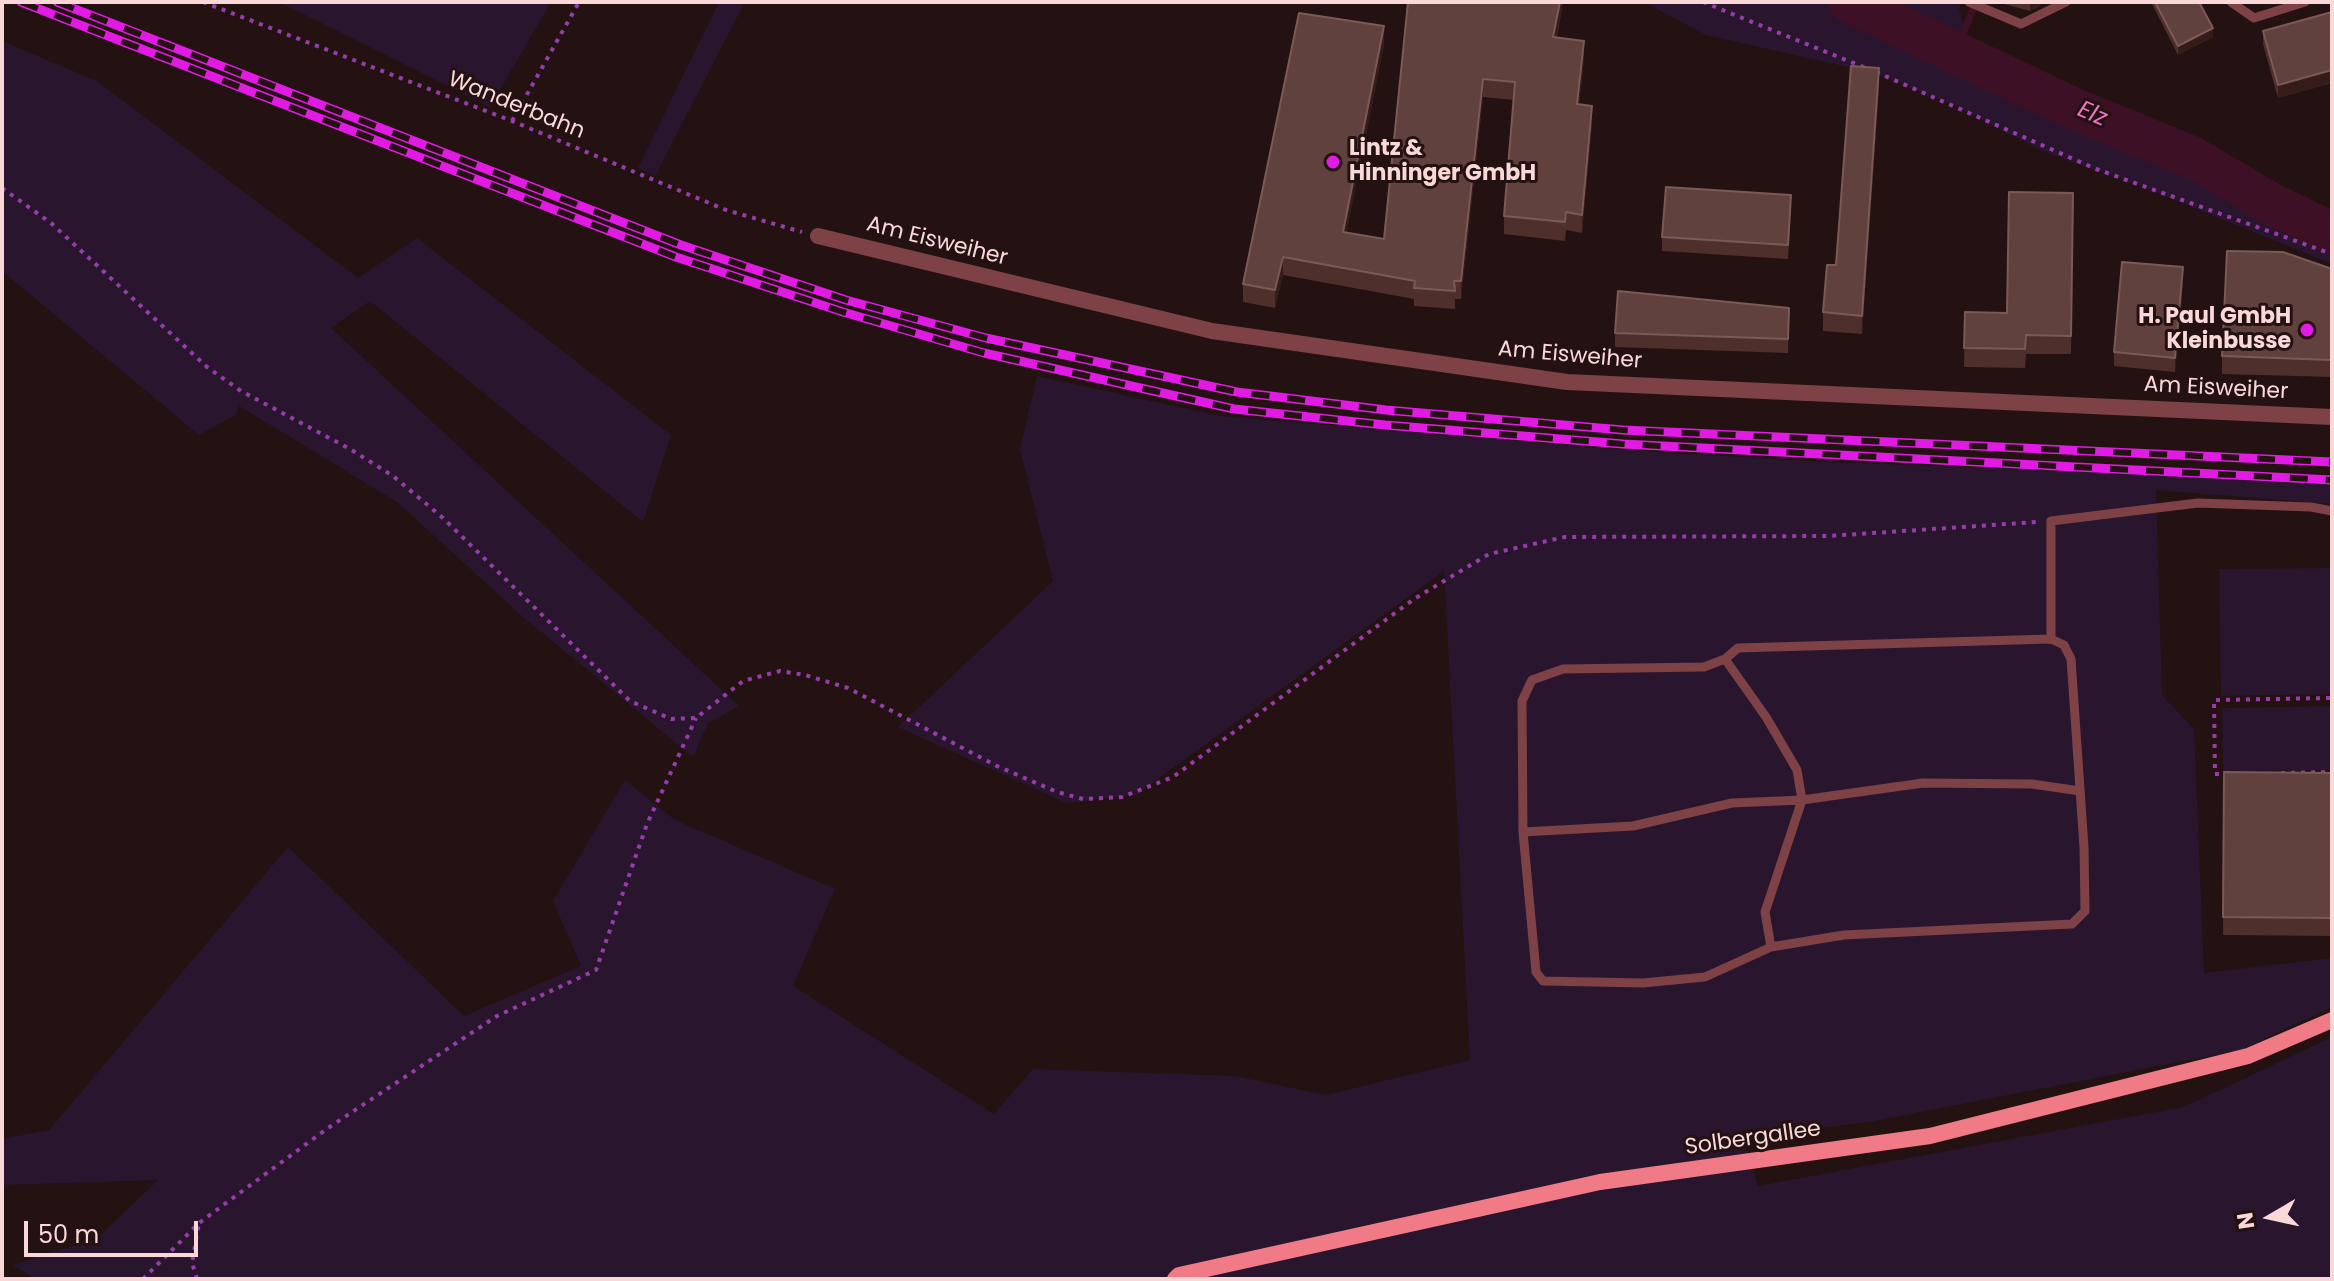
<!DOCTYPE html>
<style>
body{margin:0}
#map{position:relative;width:2334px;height:1281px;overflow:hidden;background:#231211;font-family:Poppins,sans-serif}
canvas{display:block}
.frame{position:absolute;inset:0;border:4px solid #fbd8d8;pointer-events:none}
.north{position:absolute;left:2230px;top:1177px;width:80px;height:80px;-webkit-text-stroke:6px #231211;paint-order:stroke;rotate:261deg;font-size:22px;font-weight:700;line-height:32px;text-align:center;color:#fbd8d8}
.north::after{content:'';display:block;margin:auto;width:28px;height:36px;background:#fbd8d8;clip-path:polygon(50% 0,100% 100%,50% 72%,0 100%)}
.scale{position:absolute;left:24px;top:1221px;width:174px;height:36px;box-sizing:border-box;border:4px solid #fbd8d8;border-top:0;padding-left:10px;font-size:24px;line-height:28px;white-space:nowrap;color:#fbd8d8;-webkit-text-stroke:6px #231211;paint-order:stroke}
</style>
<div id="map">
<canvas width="2334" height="1281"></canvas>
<div class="frame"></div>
<div class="north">N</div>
<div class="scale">50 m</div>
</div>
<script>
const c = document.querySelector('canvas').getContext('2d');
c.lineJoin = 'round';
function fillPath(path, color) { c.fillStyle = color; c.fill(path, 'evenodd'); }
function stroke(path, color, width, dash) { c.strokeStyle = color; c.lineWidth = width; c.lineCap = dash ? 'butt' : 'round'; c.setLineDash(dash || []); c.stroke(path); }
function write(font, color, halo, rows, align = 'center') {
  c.font = font + ' Poppins,sans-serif'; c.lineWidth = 6; c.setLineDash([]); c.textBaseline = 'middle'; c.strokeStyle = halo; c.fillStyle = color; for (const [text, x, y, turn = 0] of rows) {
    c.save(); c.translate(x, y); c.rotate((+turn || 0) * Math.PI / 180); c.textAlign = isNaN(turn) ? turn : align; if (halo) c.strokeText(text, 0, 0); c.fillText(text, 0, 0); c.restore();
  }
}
fillPath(new Path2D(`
 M 279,2 L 551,2 L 490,107 Z
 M 719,2 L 745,2 L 655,176 L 638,168 Z
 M 1644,2 L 1963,2 L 1959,8 L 1968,43 L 2332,224 L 2332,264 L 2145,188 L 2040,150 L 1955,106 L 1874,73 L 1706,35 Z
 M 2,41 L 97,81 L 358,278 L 417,238 L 671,435 L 643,522 L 370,301 L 331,328 L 739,706 L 708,723 L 693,757 L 523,617 L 397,502 L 239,406 L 236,415 L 199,435 L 2,271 Z
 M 1037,376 L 1220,416 L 1481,438 L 1606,449 L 1830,462 L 2026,469 L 2332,485 L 2332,504 L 2156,490 L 2162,695 L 2194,729 L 2204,973 L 2332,958 L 2332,1007 L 2241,1050 L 1869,1122 L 1742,1137 L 1758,1186 L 2184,1107 L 2332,1037 L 2332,1279 L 36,1279 L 13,1265 L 97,1238 L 158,1180 L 2,1185 L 2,1139 L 49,1130 L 288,847 L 464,1016 L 581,966 L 553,901 L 625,780 L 675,820 L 835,889 L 793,986 L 994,1114 L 1033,1069 L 1235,1076 L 1326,1095 L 1470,1060 L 1444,571 L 1136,795 L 1066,803 L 898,727 L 1053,581 L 1020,449 Z
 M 2332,568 L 2332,694 L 2221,696 L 2219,569 Z
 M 2332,706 L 2332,770 L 2223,772 L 2222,708 Z`), '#29152d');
stroke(new Path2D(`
 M 1956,51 L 1976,2`), '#3e1026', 7);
stroke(new Path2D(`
 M 1849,2 L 2079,111 L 2192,157 L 2272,204 L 2332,233`), '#3e1026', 42);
stroke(new Path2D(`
 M 203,2 L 512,121 L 726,210 L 802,232
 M 1703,2 L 1868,69
 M 1876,72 L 2096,169 L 2332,254
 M 512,121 L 579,2
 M 2,188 L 51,223 L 207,367 L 241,391 L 350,449 L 393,476 L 443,518 L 630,701 L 671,719 L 696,718 L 743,681 L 780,671 L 805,675 L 848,688 L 997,766 L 1057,792 L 1083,799 L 1122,797 L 1173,777 L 1414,599 L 1489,554 L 1565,537 L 1829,536 L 2037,522
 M 2281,773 L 2332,772
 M 2229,774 L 2215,774 L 2214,700 L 2332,698
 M 143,1279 L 199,1223 L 328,1128 L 497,1016 L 596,970 L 647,824 L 696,718
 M 197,1279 L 192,1263 L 199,1223`), '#963daa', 4, [4, 6]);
stroke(new Path2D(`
 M 1969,2 L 2021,24 L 2066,2
 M 2231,2 L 2254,18 L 2305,2
 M 1725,659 L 1738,648 L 2051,639
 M 1523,832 L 1633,826 L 1732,803 L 1802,800 L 1923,783 L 2032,784 L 2080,791
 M 1771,947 L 1765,912 L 1802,800 L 1797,770 L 1766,717 L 1725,659 L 1704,667 L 1563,669 L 1532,680 L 1522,701 L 1523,832 L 1536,972 L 1543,981 L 1643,983 L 1705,977 L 1771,947 L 1844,935 L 2072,924 L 2085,911 L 2084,847 L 2071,659 L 2064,645 L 2051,639 L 2051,521 L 2198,503 L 2311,507 L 2332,511`), '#7d4146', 9);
stroke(new Path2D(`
 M 818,236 L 1212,331 L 1567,382 L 2332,417`), '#7d4146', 16);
stroke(new Path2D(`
 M 1175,1279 L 1179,1275 L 1600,1182 L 1930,1136 L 2248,1056 L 2332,1020`), '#f07a85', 16);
const rail = new Path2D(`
 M 21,2 L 676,257 L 843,312 L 984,353 L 1234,409 L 1385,425 L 1623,444 L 2332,480
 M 57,2 L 681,245 L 846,300 L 986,338 L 1237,392 L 1386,410 L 1623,430 L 2332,462`);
stroke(rail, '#e11ae4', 9);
stroke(rail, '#231211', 6, [18]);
fillPath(new Path2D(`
 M 1408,2 L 1563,2 L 1557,37 L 1584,59 L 1579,104 L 1592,124 L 1582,233 L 1566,230 L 1565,241 L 1504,234 L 1504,216 L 1514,100 L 1483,97 L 1461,299 L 1455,299 L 1455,309 L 1414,306 L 1414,299 L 1283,275 L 1275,308 L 1243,302 L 1243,284 L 1384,45 L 1346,233 L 1384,239 Z
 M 1997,2 L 2041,2 L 2040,6 L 2030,11 Z
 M 2152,2 L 2199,2 L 2213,37 L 2178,55 L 2152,4 Z
 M 2332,12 L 2332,83 L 2278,98 L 2263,44 L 2263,31 Z
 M 1879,87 L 1862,334 L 1823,331 L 1823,312 Z
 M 2073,193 L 2071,354 L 2026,354 L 2025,368 L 1964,367 L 1965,312 L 2007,313 Z
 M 1791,209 L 1788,259 L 1662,251 L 1662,237 Z
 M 2332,269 L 2332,377 L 2222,374 L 2222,356 Z
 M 2183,282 L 2175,372 L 2114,366 L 2114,352 Z
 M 1789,308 L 1788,353 L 1615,347 L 1615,333 Z
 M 2224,772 L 2332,773 L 2332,936 L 2223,935 Z`), '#4f2f2c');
fillPath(new Path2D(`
 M 1560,2 L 1563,2 L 1553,55 L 1553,37 Z
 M 2030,2 L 2041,2 L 2040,6 L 2030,11 Z
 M 1384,26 L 1384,45 L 1343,250 L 1343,232 Z
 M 2213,28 L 2213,37 L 2178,55 L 2178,46 Z
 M 1584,41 L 1584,59 L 1577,122 L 1577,104 Z
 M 1879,68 L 1879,87 L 1862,334 L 1862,316 Z
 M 2332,70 L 2332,83 L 2278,98 L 2278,85 Z
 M 1483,79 L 1483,97 L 1461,299 L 1461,281 Z
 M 1592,106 L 1592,124 L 1582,233 L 1582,215 Z
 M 1283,257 L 1283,275 L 1275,308 L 1275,290 Z
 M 2183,267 L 2183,282 L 2175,372 L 2175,358 Z`), '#361c19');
const building = new Path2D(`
 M 1408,2 L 1560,2 L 1553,37 L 1584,41 L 1577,104 L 1592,106 L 1582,215 L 1566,212 L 1565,222 L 1504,216 L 1515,82 L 1483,79 L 1461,281 L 1454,281 L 1455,291 L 1414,288 L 1415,281 L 1283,257 L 1275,290 L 1243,284 L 1299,13 L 1384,26 L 1343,232 L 1384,239 Z
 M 2155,2 L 2199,2 L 2213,28 L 2178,46 Z
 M 2332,12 L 2332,70 L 2278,85 L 2263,31 Z
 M 1851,66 L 1879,68 L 1862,316 L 1823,312 L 1827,265 L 1836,265 Z
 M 1666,187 L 1791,195 L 1788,245 L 1662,237 Z
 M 2009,192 L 2073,193 L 2071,336 L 2026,335 L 2025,349 L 1964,348 L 1965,312 L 2007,313 Z
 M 2227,251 L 2283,252 L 2332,269 L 2332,360 L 2222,356 Z
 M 2122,262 L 2183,267 L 2175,358 L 2114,352 Z
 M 1618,291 L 1789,308 L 1788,339 L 1615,333 Z
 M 2224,772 L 2332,773 L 2332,918 L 2223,917 Z`);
fillPath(building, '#61413e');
stroke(building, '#7a5956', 2);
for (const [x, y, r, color] of [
 [1333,162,8,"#e11ae4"],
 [2307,330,8,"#e11ae4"]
]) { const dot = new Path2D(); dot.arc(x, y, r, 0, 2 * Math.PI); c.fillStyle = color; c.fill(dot); stroke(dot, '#231211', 3); }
write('22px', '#fbd8d8', '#231211', [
 ["Wanderbahn",516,106,22],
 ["Am Eisweiher",937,242,14],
 ["Am Eisweiher",1570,356,5],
 ["Am Eisweiher",2216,389,3],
 ["Solbergallee",1753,1139,-8]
]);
write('bold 22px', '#fbd8d8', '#231211', [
 ["Lintz &",1349,149],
 ["Hinninger GmbH",1349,174],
 ["H. Paul GmbH",2291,317,"right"],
 ["Kleinbusse",2291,342,"right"]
], 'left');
write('italic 24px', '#ef72c4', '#231211', [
 ["Elz",2092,115,23]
]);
</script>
